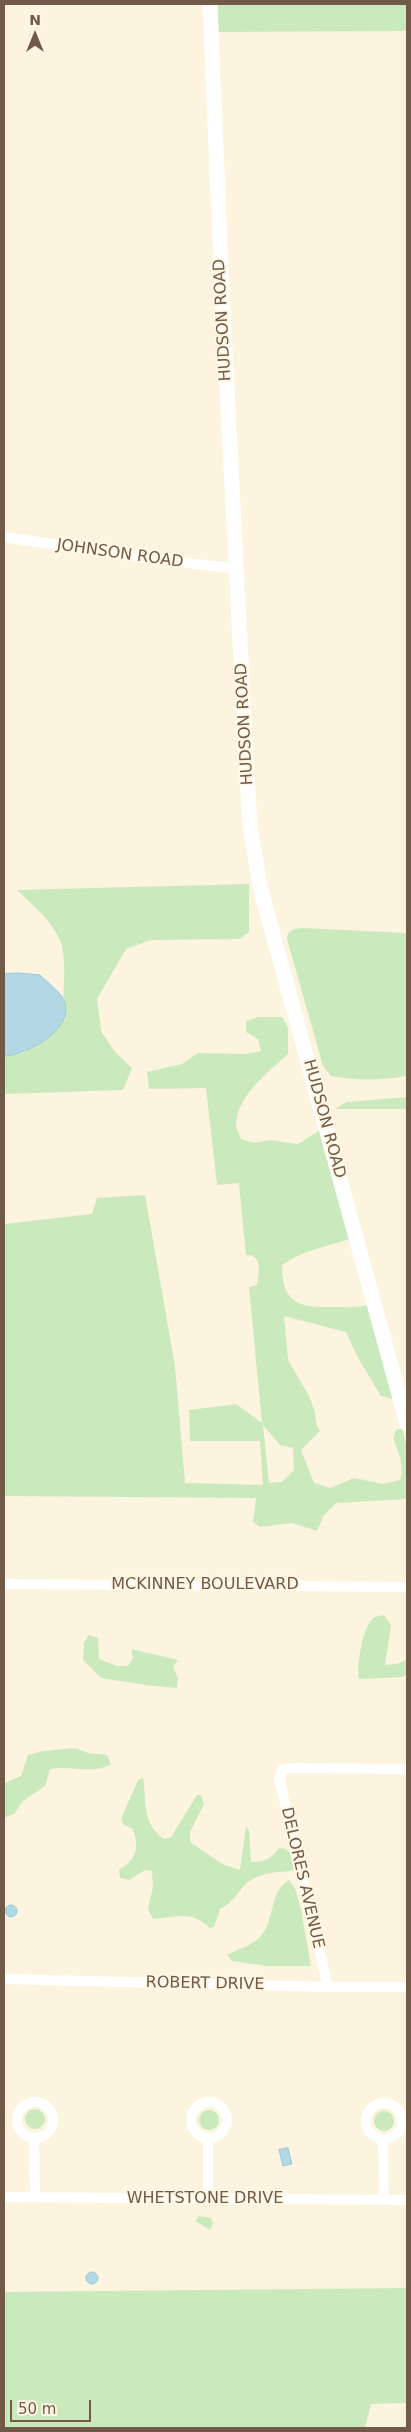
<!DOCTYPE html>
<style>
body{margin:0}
#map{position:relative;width:411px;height:2432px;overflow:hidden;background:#fcf4de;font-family:"DejaVu Sans",sans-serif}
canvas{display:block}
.frame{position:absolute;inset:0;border:5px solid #715a47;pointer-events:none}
.north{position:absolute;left:10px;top:10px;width:50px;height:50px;-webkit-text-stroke:4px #fff7e4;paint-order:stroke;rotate:0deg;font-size:14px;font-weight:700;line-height:20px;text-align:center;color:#715a47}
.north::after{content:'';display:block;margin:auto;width:18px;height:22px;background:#715a47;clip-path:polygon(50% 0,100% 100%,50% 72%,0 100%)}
.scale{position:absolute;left:10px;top:2400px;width:81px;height:22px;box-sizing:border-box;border:2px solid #715a47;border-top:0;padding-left:6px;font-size:15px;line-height:18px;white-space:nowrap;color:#715a47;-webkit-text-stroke:4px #fff7e4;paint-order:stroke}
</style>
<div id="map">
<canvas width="411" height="2432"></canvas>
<div class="frame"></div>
<div class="north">N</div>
<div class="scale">50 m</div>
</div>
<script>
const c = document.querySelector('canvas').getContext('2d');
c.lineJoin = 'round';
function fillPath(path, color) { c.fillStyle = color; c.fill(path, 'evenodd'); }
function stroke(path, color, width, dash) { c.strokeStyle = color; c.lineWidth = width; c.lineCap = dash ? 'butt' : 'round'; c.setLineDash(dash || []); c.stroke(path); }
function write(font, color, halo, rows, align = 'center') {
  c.font = font + ' "DejaVu Sans",sans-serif'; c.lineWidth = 4; c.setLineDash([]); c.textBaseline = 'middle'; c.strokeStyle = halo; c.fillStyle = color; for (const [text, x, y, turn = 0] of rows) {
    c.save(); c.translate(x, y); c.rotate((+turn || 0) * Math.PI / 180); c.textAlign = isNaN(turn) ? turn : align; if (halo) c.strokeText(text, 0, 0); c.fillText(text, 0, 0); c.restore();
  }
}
fillPath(new Path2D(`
 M 212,4 L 407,4 L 407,31 L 211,32 Z
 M 249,884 L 249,932 L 240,939 L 151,940 L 126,949 L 97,999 L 101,1031 L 115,1052 L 132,1068 L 123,1090 L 4,1094 L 4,1056 L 23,1053 L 62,1020 C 63,1001 67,960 61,943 C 53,921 33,906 17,890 Z
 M 303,928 L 407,933 L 407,1076 C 382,1080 357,1081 331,1076 L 323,1066 L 287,939 C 287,930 296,928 303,928 Z
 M 258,1017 L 282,1017 L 288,1028 L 288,1054 C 268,1072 238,1095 236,1124 C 236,1129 240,1135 241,1139 L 254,1143 L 270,1140 L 298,1144 L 320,1130 L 350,1239 C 326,1247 303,1250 282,1265 C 282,1302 298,1308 331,1307 C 345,1307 356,1308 370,1305 L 394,1399 L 381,1396 L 358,1358 L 346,1332 L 284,1316 L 288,1360 L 309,1396 L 315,1412 L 316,1424 L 320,1431 L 301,1450 L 314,1483 L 330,1488 L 354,1478 L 383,1484 L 400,1480 C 405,1467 398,1450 393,1438 L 396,1430 L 402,1428 L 407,1448 L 407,1499 L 336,1503 L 324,1515 L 317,1531 L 292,1523 L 260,1527 L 253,1522 L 256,1498 L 4,1496 L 4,1224 L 92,1214 L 97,1198 L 145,1195 L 175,1366 L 185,1483 L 263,1485 L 260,1441 L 190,1441 L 189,1410 L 236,1404 L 262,1423 L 249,1287 L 257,1285 C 259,1273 263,1254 246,1255 L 239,1183 L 217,1185 L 206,1088 L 149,1089 L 147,1072 L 182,1064 L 198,1053 L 247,1054 L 261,1051 L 258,1039 L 246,1032 L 246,1021 ZM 263,1425 L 280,1445 L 293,1448 L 294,1470 L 282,1482 L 269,1483 Z
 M 407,1097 L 407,1109 L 335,1109 L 347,1102 Z
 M 384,1615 L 391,1625 L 385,1665 L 396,1664 L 407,1660 L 407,1674 L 403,1677 L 359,1679 C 356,1667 363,1623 375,1617 C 378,1616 381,1616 384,1615 Z
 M 89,1635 L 98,1638 L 99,1659 L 117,1666 L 128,1666 L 133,1658 L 131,1649 L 178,1660 L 173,1667 L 178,1678 L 177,1688 L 146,1685 L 101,1678 L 83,1660 L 84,1643 Z
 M 75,1748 L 88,1753 L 107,1755 L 111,1764 C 93,1775 70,1765 50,1769 L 45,1786 L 23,1801 L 14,1814 L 4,1818 L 4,1783 L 21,1776 L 28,1755 L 43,1751 Z
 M 143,1778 C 147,1800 141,1825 165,1839 L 171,1837 L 197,1795 L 201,1795 L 204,1804 L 190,1832 L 190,1842 L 224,1865 L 240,1870 L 246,1826 L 249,1831 L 251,1862 C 265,1862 271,1859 279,1848 L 286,1849 L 290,1853 L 294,1868 L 292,1871 C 275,1872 255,1873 243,1887 C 234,1898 232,1902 220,1909 L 214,1927 L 210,1928 C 190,1909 176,1918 153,1919 L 148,1909 L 153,1887 L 152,1871 L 145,1870 L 129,1880 L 120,1878 L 119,1870 C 137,1860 140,1846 132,1828 L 124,1825 L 121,1819 L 138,1780 Z
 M 289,1880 L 295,1889 L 301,1909 L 311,1966 L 266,1966 L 232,1961 L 227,1955 C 239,1948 250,1947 260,1937 C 276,1920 268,1892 289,1880 Z
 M25 2119a10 10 0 1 1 20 0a10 10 0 1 1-20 0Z
 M199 2120a10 10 0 1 1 20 0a10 10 0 1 1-20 0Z
 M374 2121a10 10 0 1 1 20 0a10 10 0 1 1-20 0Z
 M 199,2216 L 211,2218 L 213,2223 L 210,2230 L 195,2221 Z
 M 407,2288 L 406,2327 L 407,2327 L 407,2403 L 371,2404 L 365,2428 L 4,2428 L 4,2292 Z`), '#cae9bd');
const water = new Path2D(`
 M 19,973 L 40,975 C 47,982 57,989 62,997 C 80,1027 27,1055 4,1056 L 4,974 Z
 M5 1911a6 6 0 1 1 12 0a6 6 0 1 1-12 0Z
 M 288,2148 L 292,2164 L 283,2166 L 279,2150 Z
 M86 2278a6 6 0 1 1 12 0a6 6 0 1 1-12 0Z`);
fillPath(water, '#b3d8e5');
stroke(water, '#9ac6d6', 1);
stroke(new Path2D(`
 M 4,537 L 124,555 L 237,569
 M 4,1584 L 407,1587
 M 4,1979 L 328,1987 L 407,1987
 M 328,1987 L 279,1778 L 283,1769 L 292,1768 L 407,1769
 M17 2120a18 18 0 1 1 36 0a18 18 0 1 1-36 0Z
 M191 2120a18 18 0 1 1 36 0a18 18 0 1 1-36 0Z
 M366 2121a18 18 0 1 1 36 0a18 18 0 1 1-36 0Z
 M 34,2138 L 35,2197
 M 383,2139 L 384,2199
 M 4,2197 L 407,2200
 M 208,2199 L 208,2138`), '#fff', 10);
stroke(new Path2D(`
 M 210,4 L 222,291 L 246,758 L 250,825 L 260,887 L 407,1424`), '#fff', 15);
write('16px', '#715a47', '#fff7e4', [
 ["HUDSON ROAD",223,320,-93],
 ["JOHNSON ROAD",120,554,8],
 ["HUDSON ROAD",245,724,-93],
 ["HUDSON ROAD",324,1119,75],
 ["MCKINNEY BOULEVARD",205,1585],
 ["DELORES AVENUE",302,1878,77],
 ["ROBERT DRIVE",205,1984,1],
 ["WHETSTONE DRIVE",205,2199]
]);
</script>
